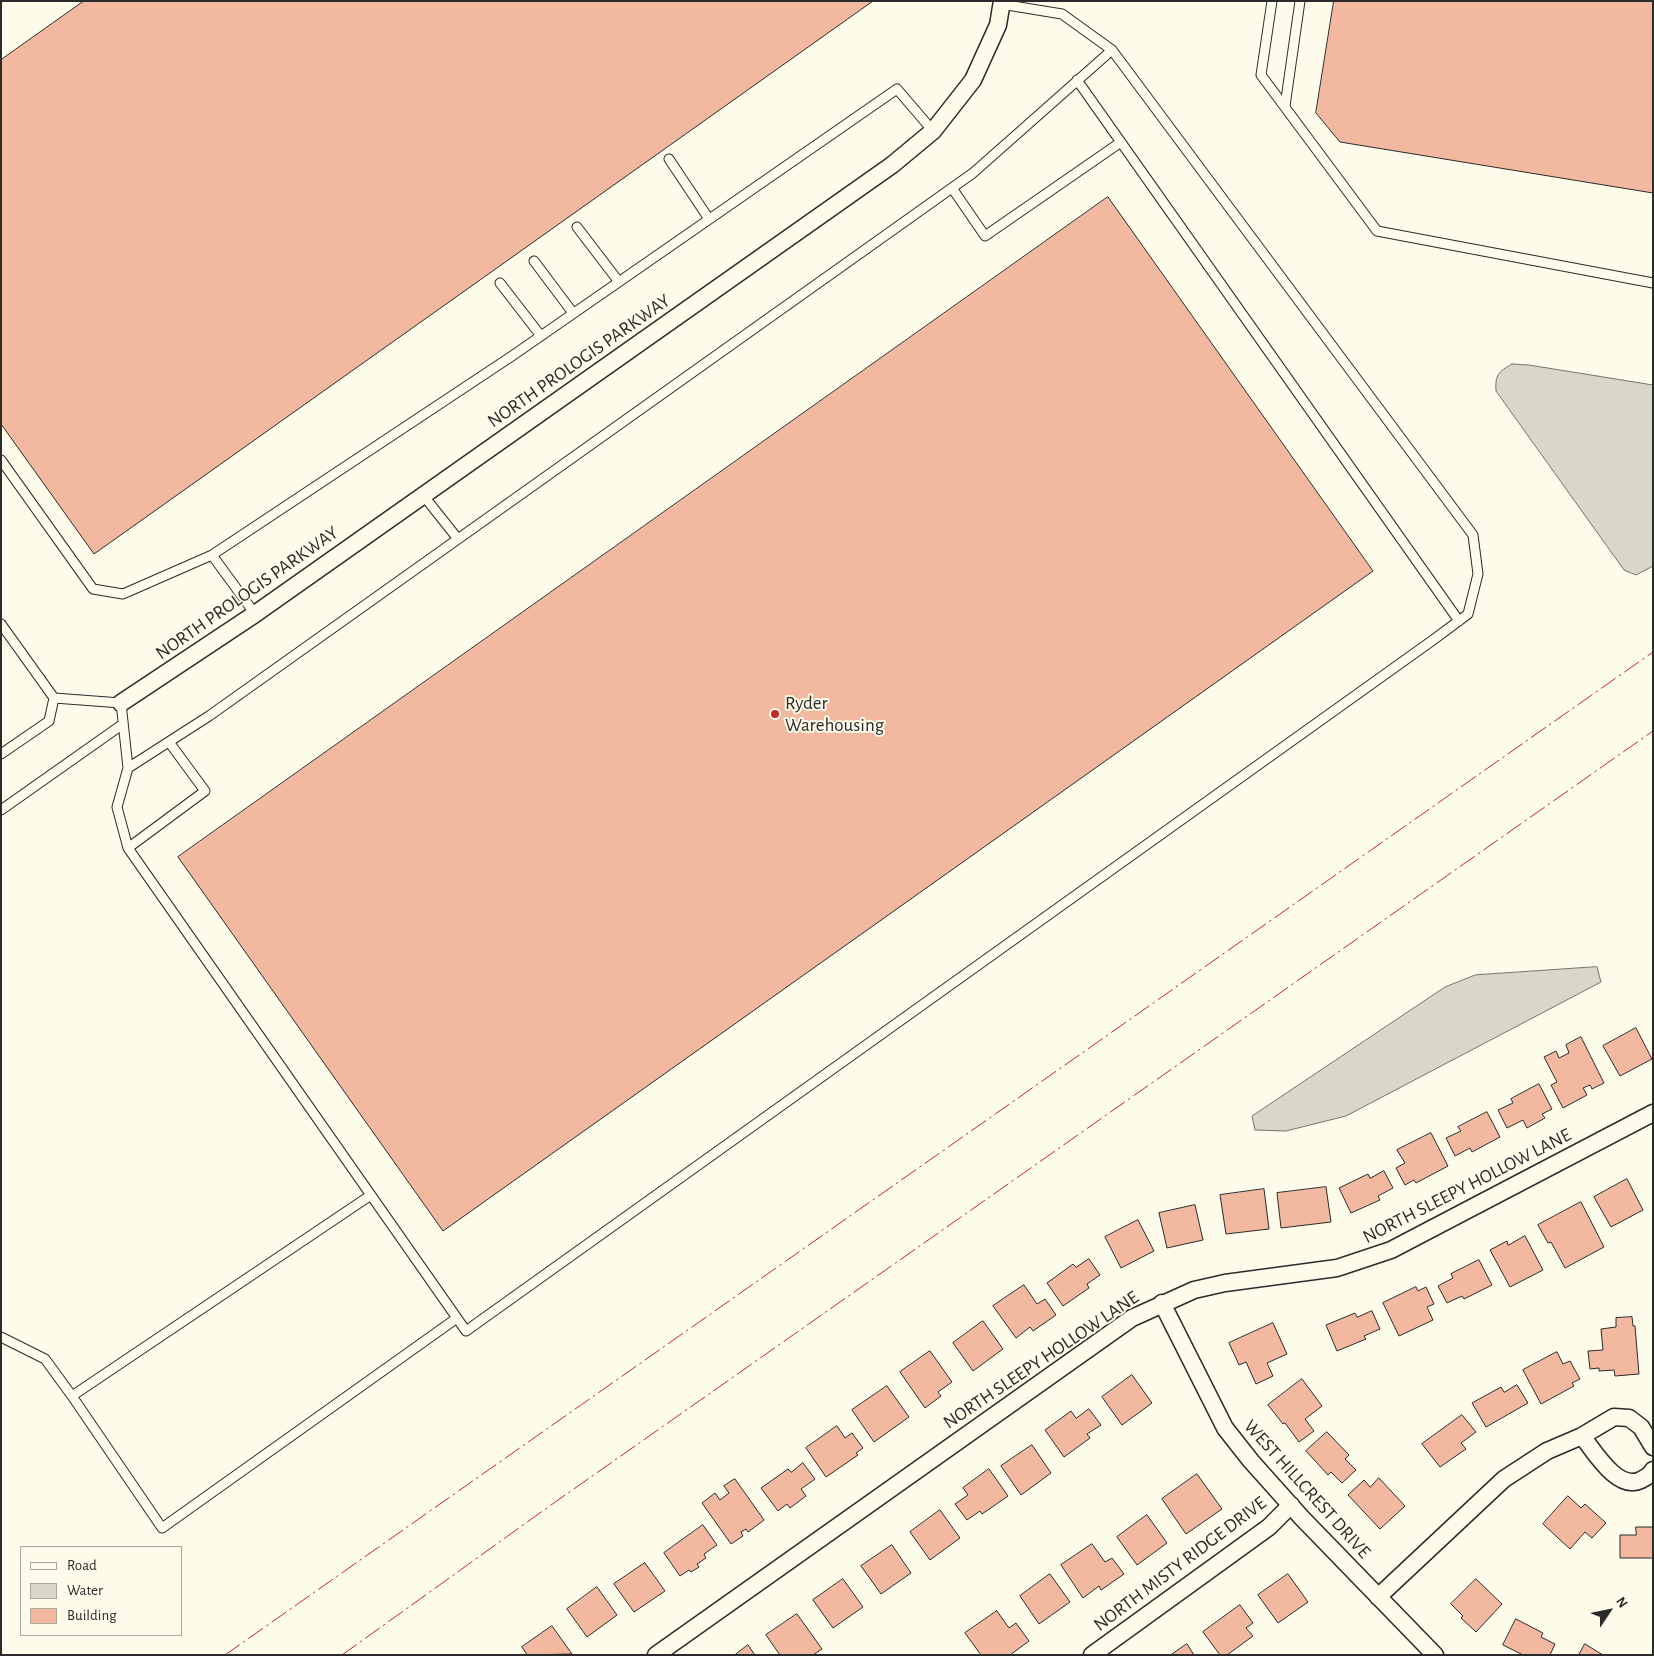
<!DOCTYPE html>
<style>
body{margin:0}
#map{position:relative;width:1654px;height:1656px;overflow:hidden;background:#fdfbea;font-family:"Alegreya Sans",sans-serif}
canvas{display:block}
.frame{position:absolute;inset:0;border:2px solid #2b2b2b;pointer-events:none}
.legend{position:absolute;left:20px;top:1546px;width:162px;height:90px;box-sizing:border-box;background:#fdfbea;border:1px solid #a9a89e;margin:0;padding:6px 9px;list-style:none;font-size:15px;color:#2b2b2b}
.legend li{display:flex;align-items:center;gap:10px;height:25px}
.legend b{width:25px;border:1px solid #a9a89e}
.north{position:absolute;left:1584px;top:1586px;width:50px;height:50px;-webkit-text-stroke:4px #fdfbea;paint-order:stroke;rotate:56deg;font-size:14px;font-weight:700;line-height:20px;text-align:center;color:#2b2b2b}
.north::after{content:'';display:block;margin:auto;width:18px;height:22px;background:#2b2b2b;clip-path:polygon(50% 0,100% 100%,50% 72%,0 100%)}
</style>
<div id="map">
<canvas width="1654" height="1656"></canvas>
<div class="frame"></div>
<ul class="legend">
<li><b style="height:6px;background:#fdfbea"></b>Road</li>
<li><b style="height:14px;background:#d8d7c9"></b>Water</li>
<li><b style="height:14px;background:#f2b8a0"></b>Building</li>
</ul>
<div class="north">N</div>
</div>
<script>
const c = document.querySelector('canvas').getContext('2d');
c.lineJoin = 'round';
function fillPath(path, color) { c.fillStyle = color; c.fill(path, 'evenodd'); }
function stroke(path, color, width, dash) { c.strokeStyle = color; c.lineWidth = width; c.lineCap = dash ? 'butt' : 'round'; c.setLineDash(dash || []); c.stroke(path); }
function write(font, color, halo, rows, align = 'center') {
  c.font = font + ' "Alegreya Sans",sans-serif'; c.lineWidth = 4; c.setLineDash([]); c.textBaseline = 'middle'; c.strokeStyle = halo; c.fillStyle = color; for (const [text, x, y, turn = 0] of rows) {
    c.save(); c.translate(x, y); c.rotate((+turn || 0) * Math.PI / 180); c.textAlign = isNaN(turn) ? turn : align; if (halo) c.strokeText(text, 0, 0); c.fillText(text, 0, 0); c.restore();
  }
}
const water = new Path2D(`
 M 1512,364 L 1529,365 L 1653,385 L 1653,566 L 1636,575 L 1624,570 L 1496,391 C 1495,375 1498,372 1512,364 Z
 M 1597,967 L 1601,982 L 1346,1116 L 1286,1131 L 1255,1130 L 1252,1116 L 1445,987 L 1475,975 Z`);
fillPath(water, '#d8d7c9');
stroke(water, '#74746e', 1);
const building = new Path2D(`
 M 84,1 L 873,1 L 94,554 L 1,424 L 1,60 Z
 M 1334,1 L 1653,1 L 1653,193 L 1340,142 L 1316,113 Z
 M 1108,197 L 1373,571 L 443,1231 L 178,857 Z
 M 1636,1028 L 1652,1059 L 1620,1076 L 1603,1046 Z
 M 1581,1037 L 1604,1083 L 1592,1089 L 1590,1085 L 1583,1088 L 1587,1095 L 1563,1108 L 1551,1085 L 1557,1082 L 1544,1057 L 1556,1051 L 1559,1058 L 1569,1053 L 1566,1045 Z
 M 1539,1084 L 1552,1109 L 1542,1114 L 1545,1118 L 1527,1128 L 1523,1120 L 1507,1128 L 1498,1110 L 1513,1103 L 1511,1099 Z
 M 1487,1112 L 1500,1137 L 1472,1152 L 1470,1148 L 1455,1156 L 1446,1138 L 1461,1131 L 1458,1127 Z
 M 1431,1133 L 1448,1166 L 1416,1183 L 1414,1180 L 1405,1185 L 1396,1168 L 1405,1163 L 1397,1150 Z
 M 1384,1171 L 1393,1188 L 1378,1196 L 1380,1200 L 1351,1213 L 1339,1188 L 1368,1174 L 1370,1178 Z
 M 1627,1179 L 1643,1210 L 1611,1227 L 1594,1197 Z
 M 1326,1187 L 1331,1222 L 1281,1228 L 1277,1193 Z
 M 1264,1189 L 1269,1229 L 1226,1234 L 1220,1195 Z
 M 1581,1202 L 1604,1247 L 1565,1268 L 1551,1242 L 1548,1243 L 1538,1225 Z
 M 1195,1205 L 1203,1240 L 1167,1248 L 1159,1213 Z
 M 1138,1220 L 1154,1251 L 1121,1268 L 1105,1237 Z
 M 1525,1236 L 1543,1270 L 1510,1287 L 1490,1250 L 1507,1241 L 1508,1245 Z
 M 1089,1259 L 1100,1275 L 1087,1284 L 1089,1288 L 1063,1306 L 1047,1283 L 1073,1264 L 1076,1267 Z
 M 1479,1260 L 1492,1285 L 1464,1299 L 1462,1296 L 1447,1303 L 1438,1286 L 1453,1278 L 1451,1274 Z
 M 1024,1285 L 1037,1304 L 1045,1299 L 1056,1315 L 1033,1331 L 1030,1327 L 1016,1338 L 993,1306 Z
 M 1416,1287 L 1418,1291 L 1426,1287 L 1434,1304 L 1427,1307 L 1433,1320 L 1399,1336 L 1383,1303 Z
 M 1372,1311 L 1380,1329 L 1364,1336 L 1366,1339 L 1337,1351 L 1326,1325 L 1355,1313 L 1357,1317 Z
 M 1632,1317 L 1633,1326 L 1635,1326 L 1639,1374 L 1615,1376 L 1614,1370 L 1599,1371 L 1599,1368 L 1590,1369 L 1588,1351 L 1603,1350 L 1601,1329 L 1616,1327 L 1616,1318 Z
 M 983,1321 L 1003,1349 L 973,1371 L 953,1343 Z
 M 1273,1323 L 1287,1354 L 1267,1363 L 1273,1376 L 1256,1384 L 1246,1362 L 1239,1365 L 1229,1343 Z
 M 930,1351 L 952,1382 L 938,1392 L 941,1396 L 925,1408 L 900,1372 Z
 M 1557,1352 L 1563,1364 L 1570,1361 L 1580,1379 L 1572,1383 L 1574,1386 L 1541,1404 L 1523,1370 Z
 M 1132,1375 L 1152,1403 L 1122,1425 L 1102,1397 Z
 M 1302,1379 L 1322,1406 L 1305,1419 L 1314,1431 L 1299,1442 L 1285,1423 L 1283,1424 L 1268,1405 Z
 M 1517,1385 L 1528,1403 L 1486,1427 L 1472,1403 L 1501,1387 L 1504,1392 Z
 M 887,1386 L 909,1417 L 874,1442 L 852,1410 Z
 M 1089,1409 L 1101,1425 L 1087,1434 L 1090,1438 L 1064,1457 L 1045,1430 L 1071,1411 L 1076,1418 Z
 M 1462,1415 L 1476,1432 L 1461,1443 L 1466,1449 L 1440,1467 L 1422,1444 Z
 M 837,1426 L 845,1438 L 852,1433 L 863,1448 L 856,1453 L 858,1455 L 826,1477 L 806,1448 Z
 M 1327,1432 L 1349,1455 L 1345,1459 L 1356,1470 L 1342,1483 L 1331,1472 L 1328,1475 L 1306,1451 Z
 M 1032,1445 L 1051,1473 L 1021,1495 L 1001,1466 Z
 M 803,1463 L 815,1479 L 801,1489 L 806,1496 L 790,1508 L 787,1504 L 778,1511 L 761,1488 L 788,1469 L 791,1472 Z
 M 989,1469 L 1008,1496 L 982,1514 L 980,1511 L 967,1520 L 955,1504 L 968,1495 L 963,1488 Z
 M 1197,1474 L 1222,1509 L 1186,1534 L 1162,1499 Z
 M 1379,1478 L 1405,1506 L 1380,1529 L 1348,1495 L 1364,1480 L 1370,1487 Z
 M 735,1479 L 764,1520 L 748,1532 L 746,1529 L 741,1532 L 743,1536 L 731,1544 L 702,1503 L 715,1493 L 720,1500 L 729,1493 L 724,1486 Z
 M 1568,1496 L 1581,1508 L 1585,1504 L 1606,1523 L 1592,1538 L 1585,1532 L 1570,1549 L 1543,1524 Z
 M 940,1510 L 960,1538 L 930,1560 L 910,1532 Z
 M 1147,1515 L 1167,1543 L 1137,1565 L 1117,1537 Z
 M 703,1525 L 717,1545 L 704,1554 L 706,1558 L 697,1564 L 699,1567 L 691,1572 L 689,1570 L 680,1576 L 664,1553 Z
 M 1636,1527 L 1653,1527 L 1653,1558 L 1620,1558 L 1620,1535 L 1636,1535 Z
 M 1092,1544 L 1105,1562 L 1112,1558 L 1124,1574 L 1101,1590 L 1099,1586 L 1083,1598 L 1061,1565 Z
 M 892,1545 L 911,1573 L 881,1594 L 861,1566 Z
 M 645,1563 L 665,1591 L 634,1612 L 614,1584 Z
 M 1050,1574 L 1070,1602 L 1039,1624 L 1020,1596 Z
 M 1288,1574 L 1308,1602 L 1278,1623 L 1258,1595 Z
 M 843,1579 L 863,1607 L 833,1628 L 813,1600 Z
 M 1476,1579 L 1502,1604 L 1476,1632 L 1461,1618 L 1463,1616 L 1451,1604 Z
 M 597,1587 L 617,1615 L 587,1637 L 567,1609 Z
 M 1240,1605 L 1253,1623 L 1246,1628 L 1253,1636 L 1227,1655 L 1220,1655 L 1203,1632 Z
 M 997,1611 L 1009,1628 L 1016,1623 L 1029,1641 L 1010,1655 L 981,1655 L 965,1633 Z
 M 797,1614 L 822,1649 L 813,1655 L 780,1655 L 766,1635 Z
 M 1516,1619 L 1543,1633 L 1541,1637 L 1555,1644 L 1550,1655 L 1523,1655 L 1503,1645 Z
 M 552,1626 L 572,1654 L 527,1655 L 522,1647 Z
 M 1187,1644 L 1194,1655 L 1171,1655 Z
 M 1585,1644 L 1603,1655 L 1579,1655 Z
 M 748,1645 L 755,1655 L 735,1655 Z`);
fillPath(building, '#f2b8a0');
stroke(building, '#2b2b2b', 1);
const lane = new Path2D(`
 M 1272,1 L 1261,75 L 1377,231 L 1653,283
 M 1077,80 L 1459,621
 M 1285,106 L 1300,1
 M 669,159 L 709,219
 M 952,188 L 985,236 L 1121,142
 M 577,227 L 619,282
 M 534,261 L 573,313
 M 500,283 L 541,336
 M 1,460 L 93,589 L 123,594 L 212,555 L 255,614
 M 423,495 L 458,539
 M 212,555 L 512,356 L 897,89 L 933,131
 M 1,624 L 54,698
 M 1,754 L 49,721 L 54,698 L 121,703 L 128,768 L 117,807 L 128,848 L 466,1331 L 1433,640 L 1468,614 L 1478,574 L 1473,535 L 1112,50 L 1062,14 L 1001,4
 M 128,768 L 209,716 L 973,173 L 1112,50
 M 1,810 L 123,724
 M 128,848 L 205,791 L 169,742
 M 371,1195 L 72,1396 L 162,1528 L 457,1318
 M 1,1337 L 45,1359 L 72,1396`);
const street = new Path2D(`
 M 121,703 L 255,614 L 892,165 L 933,131 L 973,80 L 998,25 L 1002,1
 M 1162,1303 L 1225,1428 L 1251,1461 L 1302,1518 L 1435,1655
 M 1582,1436 C 1594,1451 1618,1492 1641,1480 C 1646,1477 1650,1476 1653,1470
 M 1378,1597 L 1504,1479 L 1547,1451 L 1582,1436 L 1614,1417 L 1629,1418 L 1641,1427 L 1653,1447
 M 656,1655 L 1132,1318 L 1194,1290 L 1225,1283 L 1337,1268 L 1391,1250 L 1653,1113
 M 1092,1655 L 1269,1527 L 1291,1505`);
stroke(lane, '#2b2b2b', 11);
stroke(street, '#2b2b2b', 19);
stroke(lane, '#fdfbea', 9);
stroke(street, '#fdfbea', 16);
stroke(new Path2D(`
 M 225,1655 L 1653,652
 M 342,1655 L 551,1505 L 1653,731`), '#c62828', 1, [18, 4, 2.5, 4]);
for (const [x, y, r, color] of [
 [775,714,5,"#c62828"]
]) { const dot = new Path2D(); dot.arc(x, y, r, 0, 2 * Math.PI); c.fillStyle = color; c.fill(dot); stroke(dot, '#fdfbea', 2); }
write('19px', '#2b2b2b', '#fdfbea', [
 ["NORTH PROLOGIS PARKWAY",579,361,-35],
 ["NORTH PROLOGIS PARKWAY",247,593,-35],
 ["NORTH SLEEPY HOLLOW LANE",1467,1186,-27],
 ["NORTH SLEEPY HOLLOW LANE",1041,1360,-34],
 ["WEST HILLCREST DRIVE",1307,1489,48],
 ["NORTH MISTY RIDGE DRIVE",1180,1564,-37]
]);
write('19px', '#2b2b2b', '#fdfbea', [
 ["Ryder",785,703],
 ["Warehousing",785,725]
], 'left');
</script>
